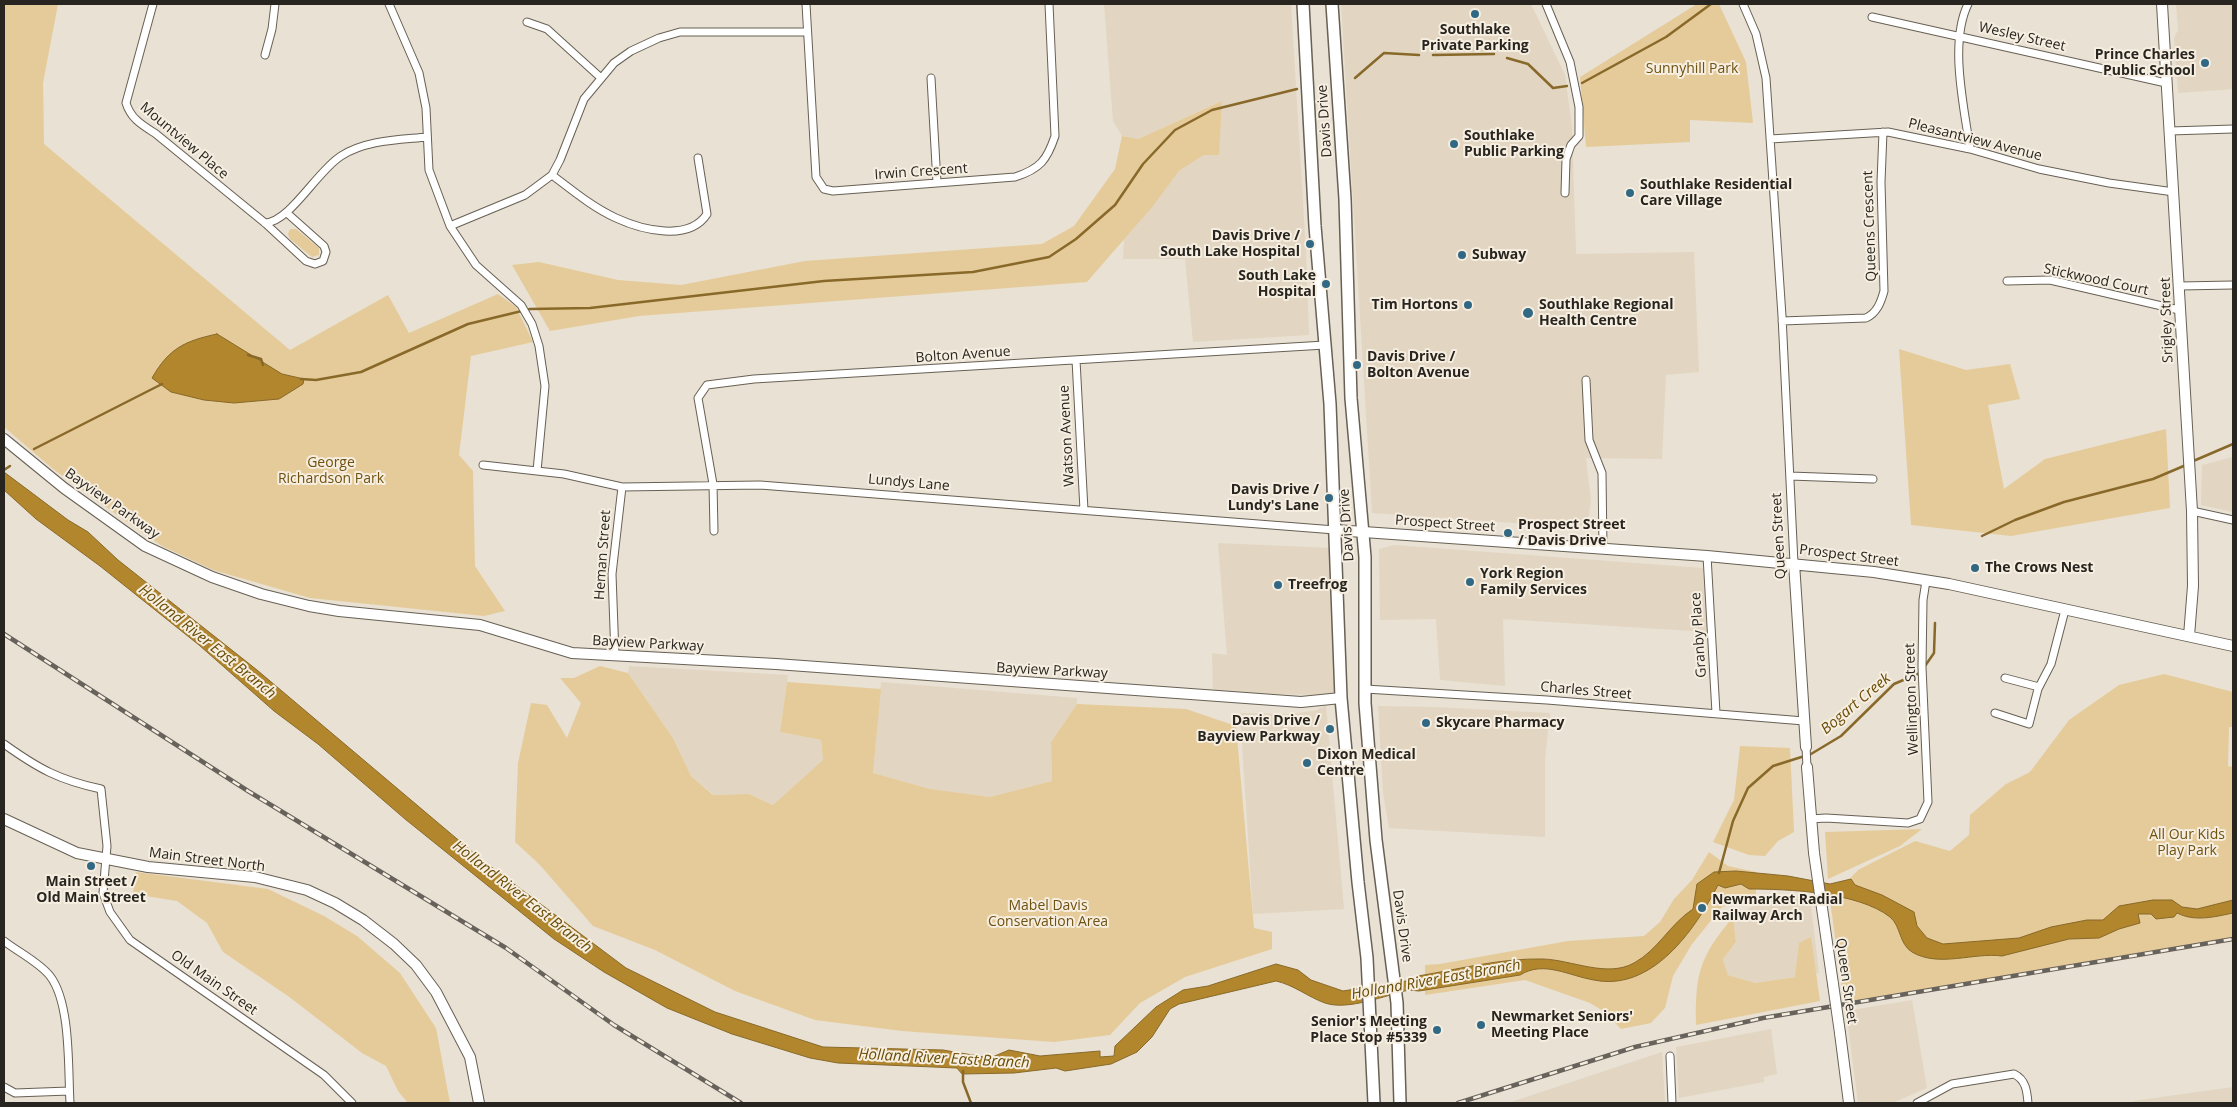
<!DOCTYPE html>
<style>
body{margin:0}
#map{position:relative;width:2237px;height:1107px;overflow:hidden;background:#e9e1d3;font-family:"Open Sans",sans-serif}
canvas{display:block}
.frame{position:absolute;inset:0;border:5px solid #282520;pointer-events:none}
</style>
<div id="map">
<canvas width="2237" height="1107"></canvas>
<div class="frame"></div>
</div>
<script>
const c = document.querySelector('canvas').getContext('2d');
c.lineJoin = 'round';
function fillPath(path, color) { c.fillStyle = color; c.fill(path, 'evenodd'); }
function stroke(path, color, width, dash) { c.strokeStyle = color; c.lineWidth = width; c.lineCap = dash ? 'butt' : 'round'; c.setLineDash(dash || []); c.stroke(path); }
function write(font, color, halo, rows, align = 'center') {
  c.font = font + ' "Open Sans",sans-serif'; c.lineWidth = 4; c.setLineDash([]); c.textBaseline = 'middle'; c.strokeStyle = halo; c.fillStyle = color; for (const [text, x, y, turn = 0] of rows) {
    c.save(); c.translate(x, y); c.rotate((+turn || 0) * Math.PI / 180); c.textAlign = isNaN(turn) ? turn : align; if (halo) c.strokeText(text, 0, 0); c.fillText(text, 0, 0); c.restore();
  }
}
fillPath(new Path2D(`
 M 1104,4 L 1291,4 L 1306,251 L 1309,335 L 1193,342 L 1185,259 L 1123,259 L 1124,239 L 1179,171 L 1204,155 L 1222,101 L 1138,139 L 1122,136 L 1113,121 Z
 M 1341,4 L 1531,4 L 1565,75 L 1572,127 L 1576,254 L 1694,252 L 1699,372 L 1666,375 L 1662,459 L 1586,458 L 1591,500 L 1587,528 L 1372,513 Z
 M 2176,4 L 2233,4 L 2233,89 L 2178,93 L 2174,38 L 2178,30 Z
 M 2233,457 L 2233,512 L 2201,505 L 2202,465 Z
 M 1218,543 L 1332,548 L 1337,692 L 1329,695 L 1213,693 L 1212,653 L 1227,655 Z
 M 1394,545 L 1703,568 L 1708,632 L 1503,619 L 1505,686 L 1440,680 L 1436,619 L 1380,620 L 1379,549 Z
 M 629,666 L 788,675 L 780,732 L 821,740 L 823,761 L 773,805 L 749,794 L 714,795 L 691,776 L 673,738 L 628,673 Z
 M 881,682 L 1077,698 L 1077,704 L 1051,742 L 1052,781 L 990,797 L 933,790 L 873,773 Z
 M 1326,705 L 1344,909 L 1253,914 L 1240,713 L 1291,714 L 1317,710 Z
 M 1378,706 L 1433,707 L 1550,713 L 1545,759 L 1545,837 L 1389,828 L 1383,793 Z
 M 1770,897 L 1810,897 L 1819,973 L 1755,983 L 1728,975 L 1723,959 L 1736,942 L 1733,917 Z
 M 1912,1000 L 1927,1088 L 1892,1103 L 1858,1103 L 1846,1011 Z
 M 1771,1029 L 1777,1074 L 1764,1077 L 1764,1082 L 1679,1098 L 1676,1047 Z
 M 1662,1052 L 1665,1103 L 1508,1103 Z
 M 2233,1087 L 2233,1103 L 2133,1103 L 2133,1101 Z`), '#e2d6c2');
fillPath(new Path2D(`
 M 4,4 L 58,4 L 43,83 L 44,144 L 290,350 L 388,295 L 409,333 L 498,294 L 516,307 L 533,342 L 471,356 L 459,455 L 473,471 L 475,566 L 505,611 L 484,616 L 310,598 L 213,570 L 162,546 L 124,520 L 53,469 L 4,427 Z
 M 1697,4 L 1719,4 L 1746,62 L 1753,123 L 1690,120 L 1690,142 L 1586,147 L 1580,77 Z
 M 1222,101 L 1219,155 L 1204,155 L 1179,171 L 1153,206 L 1087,282 L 639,316 L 550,331 L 512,265 L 539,262 L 618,280 L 681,285 L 805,261 L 1042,244 L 1074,226 L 1115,169 L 1122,136 L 1138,139 Z
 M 290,229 L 296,229 L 319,248 L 319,255 L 312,257 L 290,239 L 288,234 Z
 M 1899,349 L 1966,370 L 2010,364 L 2020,399 L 1988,405 L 2004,489 L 2045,459 L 2166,429 L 2170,508 L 2011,536 L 1911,525 Z
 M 600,666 L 628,673 L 673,738 L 691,776 L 713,795 L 749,794 L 773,805 L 823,760 L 821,740 L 780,732 L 787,682 L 881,689 L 873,773 L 930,789 L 990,797 L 1052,781 L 1051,742 L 1077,704 L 1186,709 L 1236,726 L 1254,928 L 1272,932 L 1272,949 L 1185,977 L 1140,1003 L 1110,1035 L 1054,1042 L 902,1031 L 815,1020 L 735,991 L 655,950 L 593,926 L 539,864 L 515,842 L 518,763 L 531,703 L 547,705 L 567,738 L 581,703 L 560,678 L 574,678 Z
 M 2164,674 L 2233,692 L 2233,727 L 2229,727 L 2228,766 L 2233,767 L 2233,939 L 1844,1003 L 1830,900 L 1858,870 L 1915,841 L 1950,851 L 1969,835 L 1970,815 L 2006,784 L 2030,772 L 2069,720 L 2119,685 Z
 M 1740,746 L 1790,748 L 1794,832 L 1778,841 L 1765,856 L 1749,855 L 1713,842 L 1734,800 Z
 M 1922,829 L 1900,846 L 1828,879 L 1825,832 Z
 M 1709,852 L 1728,866 L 1756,872 L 1756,898 L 1722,907 L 1692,944 L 1673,976 L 1665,1008 L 1651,1023 L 1621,1029 L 1605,1012 L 1590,1003 L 1525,980 L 1425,995 L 1425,965 L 1440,964 L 1568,941 L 1644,936 L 1660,922 L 1674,899 L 1692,880 Z
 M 136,872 L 268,889 L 324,916 L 357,936 L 400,973 L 436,1028 L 450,1103 L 408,1103 L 398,1091 L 386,1066 L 362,1053 L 288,996 L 223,952 L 207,923 L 177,901 L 133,894 Z
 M 1733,917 L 1736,942 L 1723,959 L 1728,975 L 1755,983 L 1795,977 L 1799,943 L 1811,937 L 1820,1001 L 1696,1025 C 1695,972 1700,957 1733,917 Z`), '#e5cb9a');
const water = new Path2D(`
 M 217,334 L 282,374 L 304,379 L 303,384 L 279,399 L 234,403 L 204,400 L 171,392 L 152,378 C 169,348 185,341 217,334 Z
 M 4,472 L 68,520 L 88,532 L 118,560 L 257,670 L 482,860 L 626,968 L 715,1012 L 823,1047 L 943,1050 L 990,1058 L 1009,1050 L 1040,1056 L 1100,1051 L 1100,1057 L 1114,1056 L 1115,1046 L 1156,1007 L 1183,990 L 1208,986 L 1276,964 L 1298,970 L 1311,980 L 1343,991 L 1412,980 L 1418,976 C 1460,969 1501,958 1543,959 C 1572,960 1607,978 1634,963 C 1658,950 1670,924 1693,909 L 1697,884 L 1714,872 L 1736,871 L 1788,876 L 1830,884 L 1851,879 L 1855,885 L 1882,895 L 1914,912 L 1917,926 L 1927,938 L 1943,944 L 2019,938 L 2051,927 L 2087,920 L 2103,920 L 2119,906 L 2153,900 L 2172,900 L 2182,907 L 2197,909 L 2233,900 L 2233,913 C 2214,917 2195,922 2177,913 L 2174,917 L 2156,919 L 2151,914 L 2138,914 L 2140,923 L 2119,929 L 2099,938 L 2069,939 L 2002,956 C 1974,952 1939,968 1912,952 C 1899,944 1901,926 1890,917 C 1858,892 1788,889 1749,889 L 1741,884 L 1725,888 L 1718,885 C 1695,930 1652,992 1594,980 C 1569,976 1544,960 1520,975 L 1419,991 L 1409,990 C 1386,995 1348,1011 1325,1003 C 1308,997 1294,985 1276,981 L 1179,1004 L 1170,1009 L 1152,1037 L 1137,1052 L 1111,1064 L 1065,1071 L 1056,1068 L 1014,1073 L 962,1074 L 957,1068 L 838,1063 L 810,1058 L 732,1034 L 667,1008 L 604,972 L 554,939 L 405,819 L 318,744 L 274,711 L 199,645 L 100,566 L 36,519 L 4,490 Z`);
fillPath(water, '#b1862d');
stroke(water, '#886929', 1);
stroke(new Path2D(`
 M 1433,55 L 1494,54
 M 1507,58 L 1528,64 L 1553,88 L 1567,86
 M 1355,78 L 1384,53 L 1419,55
 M 1582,83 L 1666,37 L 1711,4
 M 248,355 L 261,359 L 263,365
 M 301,379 L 316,380 L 361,372 L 468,324 L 530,309 L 590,308 L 824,281 L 973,272 L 1049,257 L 1076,239 L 1115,205 L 1143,164 L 1175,130 L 1212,110 L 1297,89
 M 34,449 L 162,384
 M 2191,462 L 2233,444
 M 4,470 L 10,466
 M 1982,536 L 2015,520 L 2064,502 L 2153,479 L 2186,465
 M 1925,666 L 1934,653 L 1935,623
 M 1719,873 L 1733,821 L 1748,788 L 1773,766 L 1811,754 L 1841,736 L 1894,684 L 1920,673
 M 963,1071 L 963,1082 L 971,1103`), '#886929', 2.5);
const street = new Path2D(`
 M 153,4 L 126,103 C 131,119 142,125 156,134 L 265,223 L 306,261 L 315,264 L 323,261 L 326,252 L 324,246 L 287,213
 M 389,4 L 419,73 L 426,108 L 429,170 L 450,226 L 476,265 L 521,305 L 532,324 L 539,346 L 545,386 L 537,471
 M 806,4 L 816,177 L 824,189 L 833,191 L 1015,177 C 1040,169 1047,160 1055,136 L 1049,4
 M 1546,4 L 1570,62 L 1579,107 L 1579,136 L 1571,145 L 1566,159 L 1565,193
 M 1743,4 L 1756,34 L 1766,78 L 1782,316 L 1794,563
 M 1968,4 C 1949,43 1964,106 1970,149
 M 1872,17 L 2166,83
 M 527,22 L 547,29 L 601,78
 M 265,55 L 272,29 L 275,4
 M 931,78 L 937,183
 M 2170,131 L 2233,129
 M 1770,139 L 1888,132 L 1970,149 L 2039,169 L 2109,183 L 2174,192
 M 552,175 C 572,190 592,207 616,218 C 642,230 689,242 707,214 L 698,158
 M 265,223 C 290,222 317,171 341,156 C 366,140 398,140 427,137
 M 450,226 L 525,195 L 552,175 L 560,160 L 584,99 L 614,63 L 631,51 L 659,38 L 680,32 L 807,32
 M 2007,281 L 2050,280 L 2179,310
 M 2180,286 L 2233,285
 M 1782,321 L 1866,318 C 1877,313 1881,302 1884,291 L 1881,182 L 1883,132
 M 1076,360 L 1084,510
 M 1586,380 L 1589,440 L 1602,473 L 1603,549
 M 483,465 L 564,474 L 622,487 L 760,485 L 1335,530
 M 1790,476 L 1873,479
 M 2192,511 L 2233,520
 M 714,531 L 713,484 L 698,398 L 707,385 L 754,379 L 1325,345
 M 1707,556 L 1716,713
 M 615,656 L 612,574 L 622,487
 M 2005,678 L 2039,687
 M 1365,689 L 1547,700 L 1804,721
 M 1995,713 L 2029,724 L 2038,689 L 2051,664 L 2065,610
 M 4,744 C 39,769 59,780 101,789 L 107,846 L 103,893 L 110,912 L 130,940 L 324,1075 L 352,1103
 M 1806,747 L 1807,767
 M 1810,819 L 1826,818 L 1908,823 L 1920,819 L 1928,802 L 1922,667 L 1923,600 L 1926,581
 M 4,941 C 18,952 39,962 50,976 C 71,1003 68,1069 70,1103
 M 1670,1056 L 1672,1103
 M 4,1087 L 15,1093 L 69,1091
 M 1917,1103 L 1952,1084 L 2014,1074 C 2026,1080 2027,1091 2028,1103`);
const secondary = new Path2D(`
 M 2162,4 L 2192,511 L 2193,586 L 2189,636
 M 4,439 L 64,488 L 145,546 L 212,577 L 261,594 L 309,606 L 339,611 L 480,625 L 572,653 L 776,664 L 1301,702 L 1341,698
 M 1335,530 L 1707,556 L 1874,572 L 1949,584 L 2233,646
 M 1794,563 L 1806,747
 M 1807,767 L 1814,853 L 1833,984
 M 4,819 L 77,853 L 148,867 L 255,877 L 307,890 L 335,903 L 363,920 L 394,944 L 416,965 L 436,992 L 470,1057 L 479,1103
 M 1840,1033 L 1849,1103`);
const primary = new Path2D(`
 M 1303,4 L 1315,226 L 1330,404 L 1341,698 L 1358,882 L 1367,958 L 1374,1103
 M 1332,4 L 1345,199 L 1351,398 L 1365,557 L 1365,703 L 1376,840 L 1397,1003 L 1400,1103`);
stroke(street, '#676054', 9);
stroke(secondary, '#676054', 12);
stroke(primary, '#676054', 14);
stroke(street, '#fff', 7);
stroke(secondary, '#fff', 10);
stroke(primary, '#fff', 11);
const rail = new Path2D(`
 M 4,634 L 248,791 L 506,948 L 614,1025 L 741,1103
 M 1458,1103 L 1635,1047 L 1763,1018 L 2233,939`);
stroke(rail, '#67625b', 4.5);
stroke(rail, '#f6eee0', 2.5, [8]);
const secondaryBridge = new Path2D(`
 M 1833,984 L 1840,1033`);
stroke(secondaryBridge, '#676054', 12, []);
stroke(secondaryBridge, '#fff', 10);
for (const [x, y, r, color] of [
 [1475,14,5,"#316883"],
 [2205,63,5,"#316883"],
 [1454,144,5,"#316883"],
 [1630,193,5,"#316883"],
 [1310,244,5,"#316883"],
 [1462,255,5,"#316883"],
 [1326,284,5,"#316883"],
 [1468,305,5,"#316883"],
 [1528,313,6,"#316883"],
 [1357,365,5,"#316883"],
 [1329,498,5,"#316883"],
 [1508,533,5,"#316883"],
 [1975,568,5,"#316883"],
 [1470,582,5,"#316883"],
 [1278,585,5,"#316883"],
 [1426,723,5,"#316883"],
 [1330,729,5,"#316883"],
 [1307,763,5,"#316883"],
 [91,866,5,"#316883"],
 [1702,908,5,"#316883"],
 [1481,1025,5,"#316883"],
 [1437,1030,5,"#316883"]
]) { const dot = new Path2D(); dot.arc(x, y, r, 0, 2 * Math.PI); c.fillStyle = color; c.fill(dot); stroke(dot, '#f6eee0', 2); }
write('bold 14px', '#282520', '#f6eee0', [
 ["Southlake",1475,30,"center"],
 ["Private Parking",1475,46,"center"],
 ["Prince Charles",2195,55,"right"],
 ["Public School",2195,71,"right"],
 ["Southlake",1464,136],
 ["Public Parking",1464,152],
 ["Southlake Residential",1640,185],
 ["Care Village",1640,201],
 ["Davis Drive /",1300,236,"right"],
 ["South Lake Hospital",1300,252,"right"],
 ["Subway",1472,255],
 ["South Lake",1316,276,"right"],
 ["Hospital",1316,292,"right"],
 ["Tim Hortons",1458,305,"right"],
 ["Southlake Regional",1539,305],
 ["Health Centre",1539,321],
 ["Davis Drive /",1367,357],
 ["Bolton Avenue",1367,373],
 ["Davis Drive /",1319,490,"right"],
 ["Lundy's Lane",1319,506,"right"],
 ["Prospect Street",1518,525],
 ["/ Davis Drive",1518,541],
 ["The Crows Nest",1985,568],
 ["York Region",1480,574],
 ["Family Services",1480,590],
 ["Treefrog",1288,585],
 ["Davis Drive /",1320,721,"right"],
 ["Bayview Parkway",1320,737,"right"],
 ["Skycare Pharmacy",1436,723],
 ["Dixon Medical",1317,755],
 ["Centre",1317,771],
 ["Main Street /",91,882,"center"],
 ["Old Main Street",91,898,"center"],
 ["Newmarket Radial",1712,900],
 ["Railway Arch",1712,916],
 ["Newmarket Seniors'",1491,1017],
 ["Meeting Place",1491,1033],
 ["Senior's Meeting",1427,1022,"right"],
 ["Place Stop #5339",1427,1038,"right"]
], 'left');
write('14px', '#282520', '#f6eee0', [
 ["Wesley Street",2022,37,13],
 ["Davis Drive",1325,121,-94],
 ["Pleasantview Avenue",1975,140,14],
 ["Mountview Place",184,141,40],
 ["Irwin Crescent",921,172,-4],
 ["Queens Crescent",1870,226,-92],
 ["Stickwood Court",2096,280,12],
 ["Srigley Street",2167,320,-92],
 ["Bolton Avenue",963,355,-4],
 ["Watson Avenue",1067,436,-93],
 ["Lundys Lane",909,483,5],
 ["Bayview Parkway",112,504,35],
 ["Prospect Street",1445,524,4],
 ["Davis Drive",1347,525,-94],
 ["Queen Street",1779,536,-93],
 ["Heman Street",603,555,-86],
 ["Prospect Street",1849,556,7],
 ["Granby Place",1699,635,-94],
 ["Bayview Parkway",648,644,3],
 ["Bayview Parkway",1052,671,3],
 ["Charles Street",1586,691,5],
 ["Wellington Street",1912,699,-92],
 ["Main Street North",207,860,7],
 ["Davis Drive",1402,926,82],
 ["Queen Street",1846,981,82],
 ["Old Main Street",214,983,35]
]);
write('14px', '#705210', '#f6eee0', [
 ["Sunnyhill Park",1692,69],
 ["George",331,463],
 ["Richardson Park",331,479],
 ["All Our Kids",2187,835],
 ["Play Park",2187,851],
 ["Mabel Davis",1048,906],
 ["Conservation Area",1048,922]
]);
write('italic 15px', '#694c05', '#f6eee0', [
 ["Holland River East Branch",207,642,39],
 ["Bogart Creek",1856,704,-40],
 ["Holland River East Branch",522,897,38],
 ["Holland River East Branch",1436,980,-10],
 ["Holland River East Branch",944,1059,3]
]);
</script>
